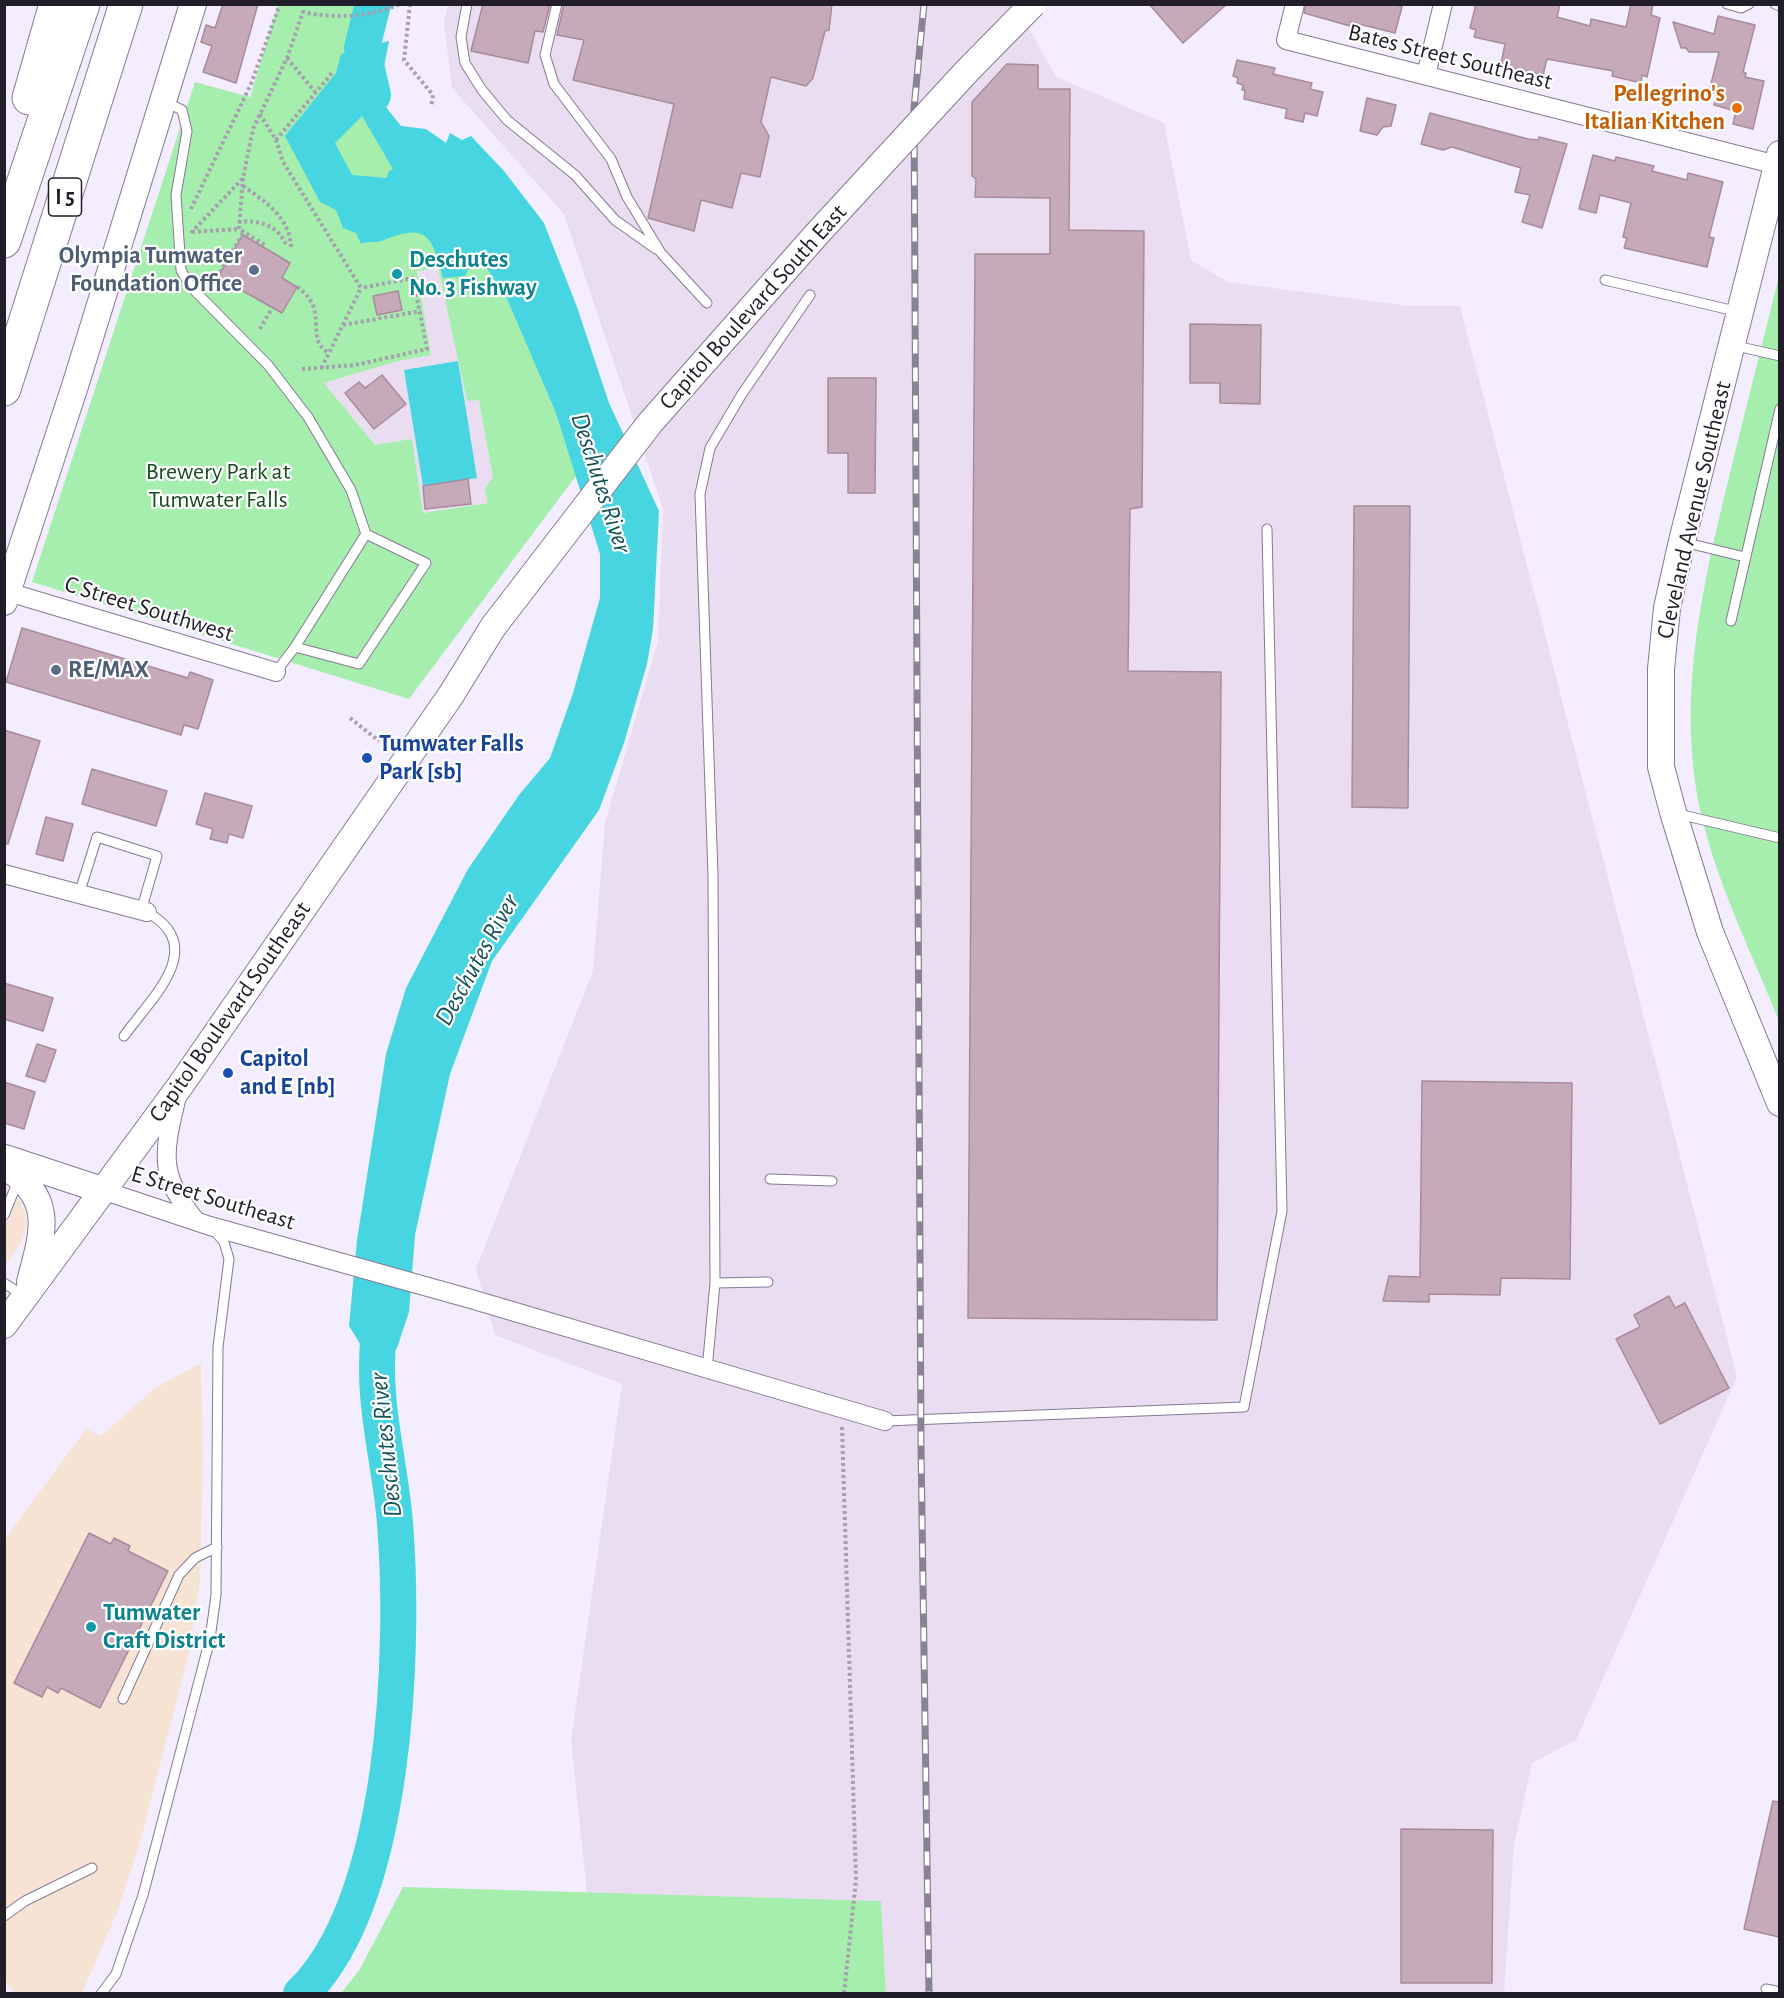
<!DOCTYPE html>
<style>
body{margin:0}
#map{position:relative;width:1784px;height:1998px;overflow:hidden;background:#f3edff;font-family:"Alegreya Sans",sans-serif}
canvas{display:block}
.frame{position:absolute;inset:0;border:6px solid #221e29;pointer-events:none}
</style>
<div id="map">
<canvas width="1784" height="1998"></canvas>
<div class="frame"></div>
</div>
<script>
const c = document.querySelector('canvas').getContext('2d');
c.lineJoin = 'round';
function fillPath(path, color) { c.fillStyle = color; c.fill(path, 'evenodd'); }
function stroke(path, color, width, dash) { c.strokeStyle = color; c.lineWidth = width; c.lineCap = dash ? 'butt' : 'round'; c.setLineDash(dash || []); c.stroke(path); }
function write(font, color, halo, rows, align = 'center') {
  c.font = font + ' "Alegreya Sans",sans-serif'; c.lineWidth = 4.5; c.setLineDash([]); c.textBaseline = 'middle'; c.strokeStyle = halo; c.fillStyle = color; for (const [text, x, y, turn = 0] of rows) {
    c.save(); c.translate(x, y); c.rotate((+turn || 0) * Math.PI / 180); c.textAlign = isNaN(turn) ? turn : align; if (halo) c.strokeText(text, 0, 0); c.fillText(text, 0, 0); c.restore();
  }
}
fillPath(new Path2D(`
 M 4,1185 L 19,1200 L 25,1212 L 26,1227 L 21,1243 L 5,1265 Z
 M 201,1363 L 203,1454 L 200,1581 L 189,1653 L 140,1842 L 118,1910 L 82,1993 L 15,1993 L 5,1981 L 5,1539 L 86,1429 L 101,1436 L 155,1388 Z`), '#f6e3d3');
fillPath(new Path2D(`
 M 448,4 L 1016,5 L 1056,77 L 1164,123 L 1191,260 L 1228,282 L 1409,306 L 1460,306 L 1737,1377 L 1576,1740 L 1532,1763 L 1514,1845 L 1504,1993 L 886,1993 L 881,1901 L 587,1893 L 571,1740 L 622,1384 L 495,1335 L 476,1269 L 593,971 L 605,823 L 658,641 L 663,509 L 564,214 L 452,88 L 444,22 Z
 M 438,268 L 467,401 L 479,399 L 493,478 L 488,503 L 423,513 L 412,440 L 375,445 L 324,383 L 398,361 L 431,355 L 417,271 Z`), '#eaddf1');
fillPath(new Path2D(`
 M 278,5 L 373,5 L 362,48 L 375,101 L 495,231 L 591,456 L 409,699 L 32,582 L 195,82 L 250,97 ZM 438,268 L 467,401 L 479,400 L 493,478 L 485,488 L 488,503 L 423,513 L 412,439 L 375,445 L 324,383 L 398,361 L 431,355 L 417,271 Z
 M 1779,276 L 1779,1021 C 1753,956 1720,890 1703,822 C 1674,704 1702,588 1730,473 C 1746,407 1763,341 1779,276 Z
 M 403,1887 L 881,1901 L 886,1993 L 341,1993 L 360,1969 Z`), '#a6eead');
fillPath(new Path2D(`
 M 389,41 L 378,97 L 401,126 L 426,129 L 446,143 L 450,133 L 462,140 L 471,136 L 504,171 L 544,223 L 577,307 L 609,403 L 659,511 L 653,629 L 647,664 L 624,743 L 599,810 L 492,961 L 450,1074 L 415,1235 L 409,1312 L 397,1348 L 377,1371 L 349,1326 L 357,1240 L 386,1054 L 406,988 L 468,869 L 519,795 L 550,758 L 573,693 L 600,598 L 600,554 L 556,413 L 505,294 L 480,259 L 474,259 L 465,276 L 443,278 C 432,237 428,222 384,240 C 376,244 370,240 361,244 L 356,233 L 343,228 L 336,210 L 320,202 L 285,136 L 336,73 L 341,54 ZM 362,116 L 393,169 L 389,171 L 387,178 L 352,175 L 335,143 Z
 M 458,361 L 477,478 L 423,486 L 404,370 Z`), '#46d5e1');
stroke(new Path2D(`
 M 373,4 L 362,48 L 373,95
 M 301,1994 C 397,1902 405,1649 395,1523 C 391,1472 377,1420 377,1369 C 377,1354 378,1339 379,1323`), '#46d5e1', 36);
const building = new Path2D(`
 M 223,4 L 258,4 L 236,83 L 203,72 L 212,46 L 201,42 L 204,32 L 206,25 L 215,28 Z
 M 483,4 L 550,4 L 543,32 L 535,31 L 528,63 L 471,51 Z
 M 564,4 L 832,4 L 829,30 L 825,31 L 813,78 L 806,86 L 771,77 L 761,122 L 769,136 L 760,177 L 741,173 L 732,208 L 701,200 L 694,231 L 648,218 L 674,104 L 573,80 L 584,40 L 557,35 Z
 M 1149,4 L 1227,4 L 1183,43 Z
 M 1306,4 L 1392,4 L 1402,7 L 1395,33 L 1351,22 L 1350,26 L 1304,13 Z
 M 1476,4 L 1560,4 L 1557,17 L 1590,26 L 1591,19 L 1626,27 L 1631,4 L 1653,4 L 1651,15 L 1660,18 L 1647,77 L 1642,75 L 1641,83 L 1612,76 L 1613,71 L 1547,59 L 1543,75 L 1504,66 L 1501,64 L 1505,44 L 1474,37 L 1476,30 L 1470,28 Z
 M 1718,16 L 1755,25 L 1743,72 L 1746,73 L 1745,77 L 1764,81 L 1753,129 L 1733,124 L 1736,111 L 1714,105 L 1717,94 L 1709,92 L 1719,52 L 1689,52 L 1686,48 L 1681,48 L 1673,22 L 1714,34 Z
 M 1237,60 L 1275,68 L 1273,74 L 1312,83 L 1310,89 L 1323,92 L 1317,116 L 1305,113 L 1303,122 L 1285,118 L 1287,109 L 1244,99 L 1245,90 L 1242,90 L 1243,85 L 1237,83 L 1238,78 L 1233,76 Z
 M 1007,64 L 1038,65 L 1038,89 L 1070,89 L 1069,230 L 1144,231 L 1142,507 L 1130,509 L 1128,671 L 1221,672 L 1217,1320 L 968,1318 L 975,254 L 1050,254 L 1050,198 L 975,197 L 976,179 L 972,176 L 972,102 Z
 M 1367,98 L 1396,105 L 1391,126 L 1383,127 L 1377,135 L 1360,131 Z
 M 1430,113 L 1528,139 L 1538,140 L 1539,137 L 1567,144 L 1542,228 L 1522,222 L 1530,195 L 1515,192 L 1521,168 L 1452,147 L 1443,150 L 1421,144 Z
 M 1593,155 L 1615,161 L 1616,157 L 1654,166 L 1652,171 L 1687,180 L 1688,173 L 1723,182 L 1709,237 L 1714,238 L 1707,267 L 1624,248 L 1627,238 L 1623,237 L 1631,203 L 1600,195 L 1596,213 L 1579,209 Z
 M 243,235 L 290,263 L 282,278 L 297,287 L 282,313 L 218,277 Z
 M 398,291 L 402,310 L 377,315 L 373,296 Z
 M 1190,324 L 1261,325 L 1260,404 L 1220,403 L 1220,383 L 1190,383 Z
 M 382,375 L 406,404 L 374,429 L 345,393 L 359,382 L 365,388 Z
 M 828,378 L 876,378 L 875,493 L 848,493 L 848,453 L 828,453 Z
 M 468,479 L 471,504 L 425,509 L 423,486 Z
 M 1354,506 L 1410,506 L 1408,808 L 1352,807 Z
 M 22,628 L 188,678 L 190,672 L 213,680 L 198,729 L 184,725 L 181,735 L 6,682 Z
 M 4,730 L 40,741 L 8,844 L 4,843 Z
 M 92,769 L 167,791 L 156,826 L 82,804 Z
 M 205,793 L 252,806 L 243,838 L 229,834 L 227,843 L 210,839 L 213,829 L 196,824 Z
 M 46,817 L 73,824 L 63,861 L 36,854 Z
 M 4,983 L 53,998 L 43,1031 L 4,1019 Z
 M 37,1044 L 56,1050 L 45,1082 L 26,1076 Z
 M 1422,1081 L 1572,1083 L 1570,1279 L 1501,1278 L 1500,1295 L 1429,1294 L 1429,1302 L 1383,1301 L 1389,1276 L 1420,1277 Z
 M 4,1082 L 35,1092 L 24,1129 L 4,1123 Z
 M 1669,1296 L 1675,1308 L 1685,1303 L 1729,1388 L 1660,1424 L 1616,1339 L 1640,1327 L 1634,1315 Z
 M 89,1533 L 111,1544 L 114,1538 L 130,1546 L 128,1551 L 168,1571 L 100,1708 L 61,1688 L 58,1693 L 47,1687 L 42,1697 L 14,1683 Z
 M 1773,1801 L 1779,1802 L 1779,1937 L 1744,1929 Z
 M 1401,1829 L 1493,1830 L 1492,1983 L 1401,1983 Z`);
fillPath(building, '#c7aaba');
stroke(building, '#a88b9b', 1.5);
const service = new Path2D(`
 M 467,4 L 461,37 L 465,63 L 482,90 L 507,120 L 575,175 L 615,220 L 656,249
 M 557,4 L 545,55 L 554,84 L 611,159 L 627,197 L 661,253 L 707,303
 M 1727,4 L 1741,8 L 1749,4
 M 1775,4 L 1780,6
 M 164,101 L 182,110 L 187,131 L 176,195 L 181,270 L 190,286 L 268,365 L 308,417 L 351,490 L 366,534 L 295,647 L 276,672
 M 1605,280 L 1739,312
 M 1732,345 L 1780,356
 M 1683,542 L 1745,557
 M 1731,621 L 1780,409
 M 295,647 L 359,664 L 426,563 L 366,534
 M 1678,814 L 1780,838
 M 79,894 L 97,837 L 157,856 L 141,911
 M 124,1036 C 152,997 209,947 147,912
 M 770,1179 L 832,1181
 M 4,1215 L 18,1181
 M 4,1283 L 24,1296
 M 715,1283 L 768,1282
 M 707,1370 L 715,1283 L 713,876 L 700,494 L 710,448 L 742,394 L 810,295
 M 885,1421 L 1244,1407 L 1282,1211 L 1267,529
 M 123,1699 L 179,1575 L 195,1558 L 217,1547
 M 4,1916 L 25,1901 L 92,1868
 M 1766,1989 L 1780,1992
 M 101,1994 L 116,1974 L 143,1895 L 210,1639 L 216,1595 L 218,1347 L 229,1259 L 224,1242 L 214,1230`);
const minor = new Path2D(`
 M 1295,4 L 1286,40 L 1777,165
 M 1426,75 L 1443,4
 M 8,592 L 276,672
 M 4,874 L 147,912
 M 177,1096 C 164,1152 157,1173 195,1220
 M 105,1191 L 210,1226 L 471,1299 L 885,1421`);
const secondary = new Path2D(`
 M 1780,154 L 1682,541 L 1667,608 L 1661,669 L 1661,767 L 1673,812 L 1710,932 L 1780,1103
 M 4,602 L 75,386 L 193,4
 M 5,1158 L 105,1191
 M 4,1166 C 56,1198 43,1232 30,1282
 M 4,1325 L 180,1086 L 451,695 L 493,627`);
const motorway = new Path2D(`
 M 29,98 L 56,4
 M 4,241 L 83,4
 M 4,389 L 126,4`);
stroke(service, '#847a94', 11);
stroke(minor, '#847a94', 20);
stroke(secondary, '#847a94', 28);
stroke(motorway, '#847a94', 35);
stroke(new Path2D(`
 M 410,4 L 404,60 L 433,95 L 431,107
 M 287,58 L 315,92
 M 260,114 L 276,140 L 283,162 L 361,288 L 322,367
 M 276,140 L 332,73
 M 243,178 L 239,229 L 265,245
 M 243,186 C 265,201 290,218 291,247
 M 191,209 L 251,84 L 280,4
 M 238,222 C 259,220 276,224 286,244
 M 192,232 L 239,229
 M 191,233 L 243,178 L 253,129 L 287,58 L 303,12 C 334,19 370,17 400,4
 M 297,287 C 331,310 303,339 329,353
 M 211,288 L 243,233
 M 343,325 L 421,311
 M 260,329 L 271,310
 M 302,369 L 355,365 L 427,349 L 413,278 L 361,288
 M 350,718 L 379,741
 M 842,1427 L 856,1880 L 844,1994`), '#a59faf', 4, [3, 3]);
stroke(service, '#fff', 9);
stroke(minor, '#fff', 18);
stroke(secondary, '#fff', 26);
stroke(motorway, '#fff', 33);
const rail = new Path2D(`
 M 924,4 L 914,108 L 921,1447 L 929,1994`);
stroke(rail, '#888392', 7);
stroke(rail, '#fff', 4.5, [14]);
const secondaryBridge = new Path2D(`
 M 493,627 L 650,423 L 816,235 L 968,70 L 1033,4`);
stroke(secondaryBridge, '#847a94', 28, []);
stroke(secondaryBridge, '#fff', 26);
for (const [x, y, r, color] of [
 [1737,108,6,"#e8710a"],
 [254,270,6,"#5c6f8a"],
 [397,274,6,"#0f9aa8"],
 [56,670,6,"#5c6f8a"],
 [367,758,6,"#1a4fb4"],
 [228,1073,6,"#1a4fb4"],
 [91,1627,6,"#0f9aa8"]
]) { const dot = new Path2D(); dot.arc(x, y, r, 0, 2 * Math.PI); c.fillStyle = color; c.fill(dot); stroke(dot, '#fff', 2); }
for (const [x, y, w] of [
 [65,197,33]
]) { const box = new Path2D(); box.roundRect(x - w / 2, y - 19, w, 38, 4.5); c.fillStyle = '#fff'; c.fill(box); stroke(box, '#221e29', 1.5); }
write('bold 22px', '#221e29', null, [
 ["I 5",65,197]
]);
write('24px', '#221e29', '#fff', [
 ["Bates Street Southeast",1450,57,14],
 ["Capitol Boulevard South East",753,307,-48],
 ["Cleveland Avenue Southeast",1694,510,-77],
 ["C Street Southwest",149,609,17],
 ["Capitol Boulevard Southeast",230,1012,-55],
 ["E Street Southeast",213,1198,17]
]);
write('bold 24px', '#c56008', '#fff', [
 ["Pellegrino's",1725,94],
 ["Italian Kitchen",1725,122]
], 'right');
write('bold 24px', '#4e5e75', '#fff', [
 ["Olympia Tumwater",242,256],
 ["Foundation Office",242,284],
 ["RE/MAX",68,670,"left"]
], 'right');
write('bold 24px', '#0d838f', '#fff', [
 ["Deschutes",409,260],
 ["No. 3 Fishway",409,288],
 ["Tumwater",103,1613],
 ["Craft District",103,1641]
], 'left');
write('24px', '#164b20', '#fff', [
 ["Brewery Park at",218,472],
 ["Tumwater Falls",218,500]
]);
write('bold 24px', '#164399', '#fff', [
 ["Tumwater Falls",379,744],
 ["Park [sb]",379,772],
 ["Capitol",240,1059],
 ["and E [nb]",240,1087]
], 'left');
write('italic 26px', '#155156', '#fff', [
 ["Deschutes River",601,483,72],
 ["Deschutes River",477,960,-61],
 ["Deschutes River",386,1445,-96]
]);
</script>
